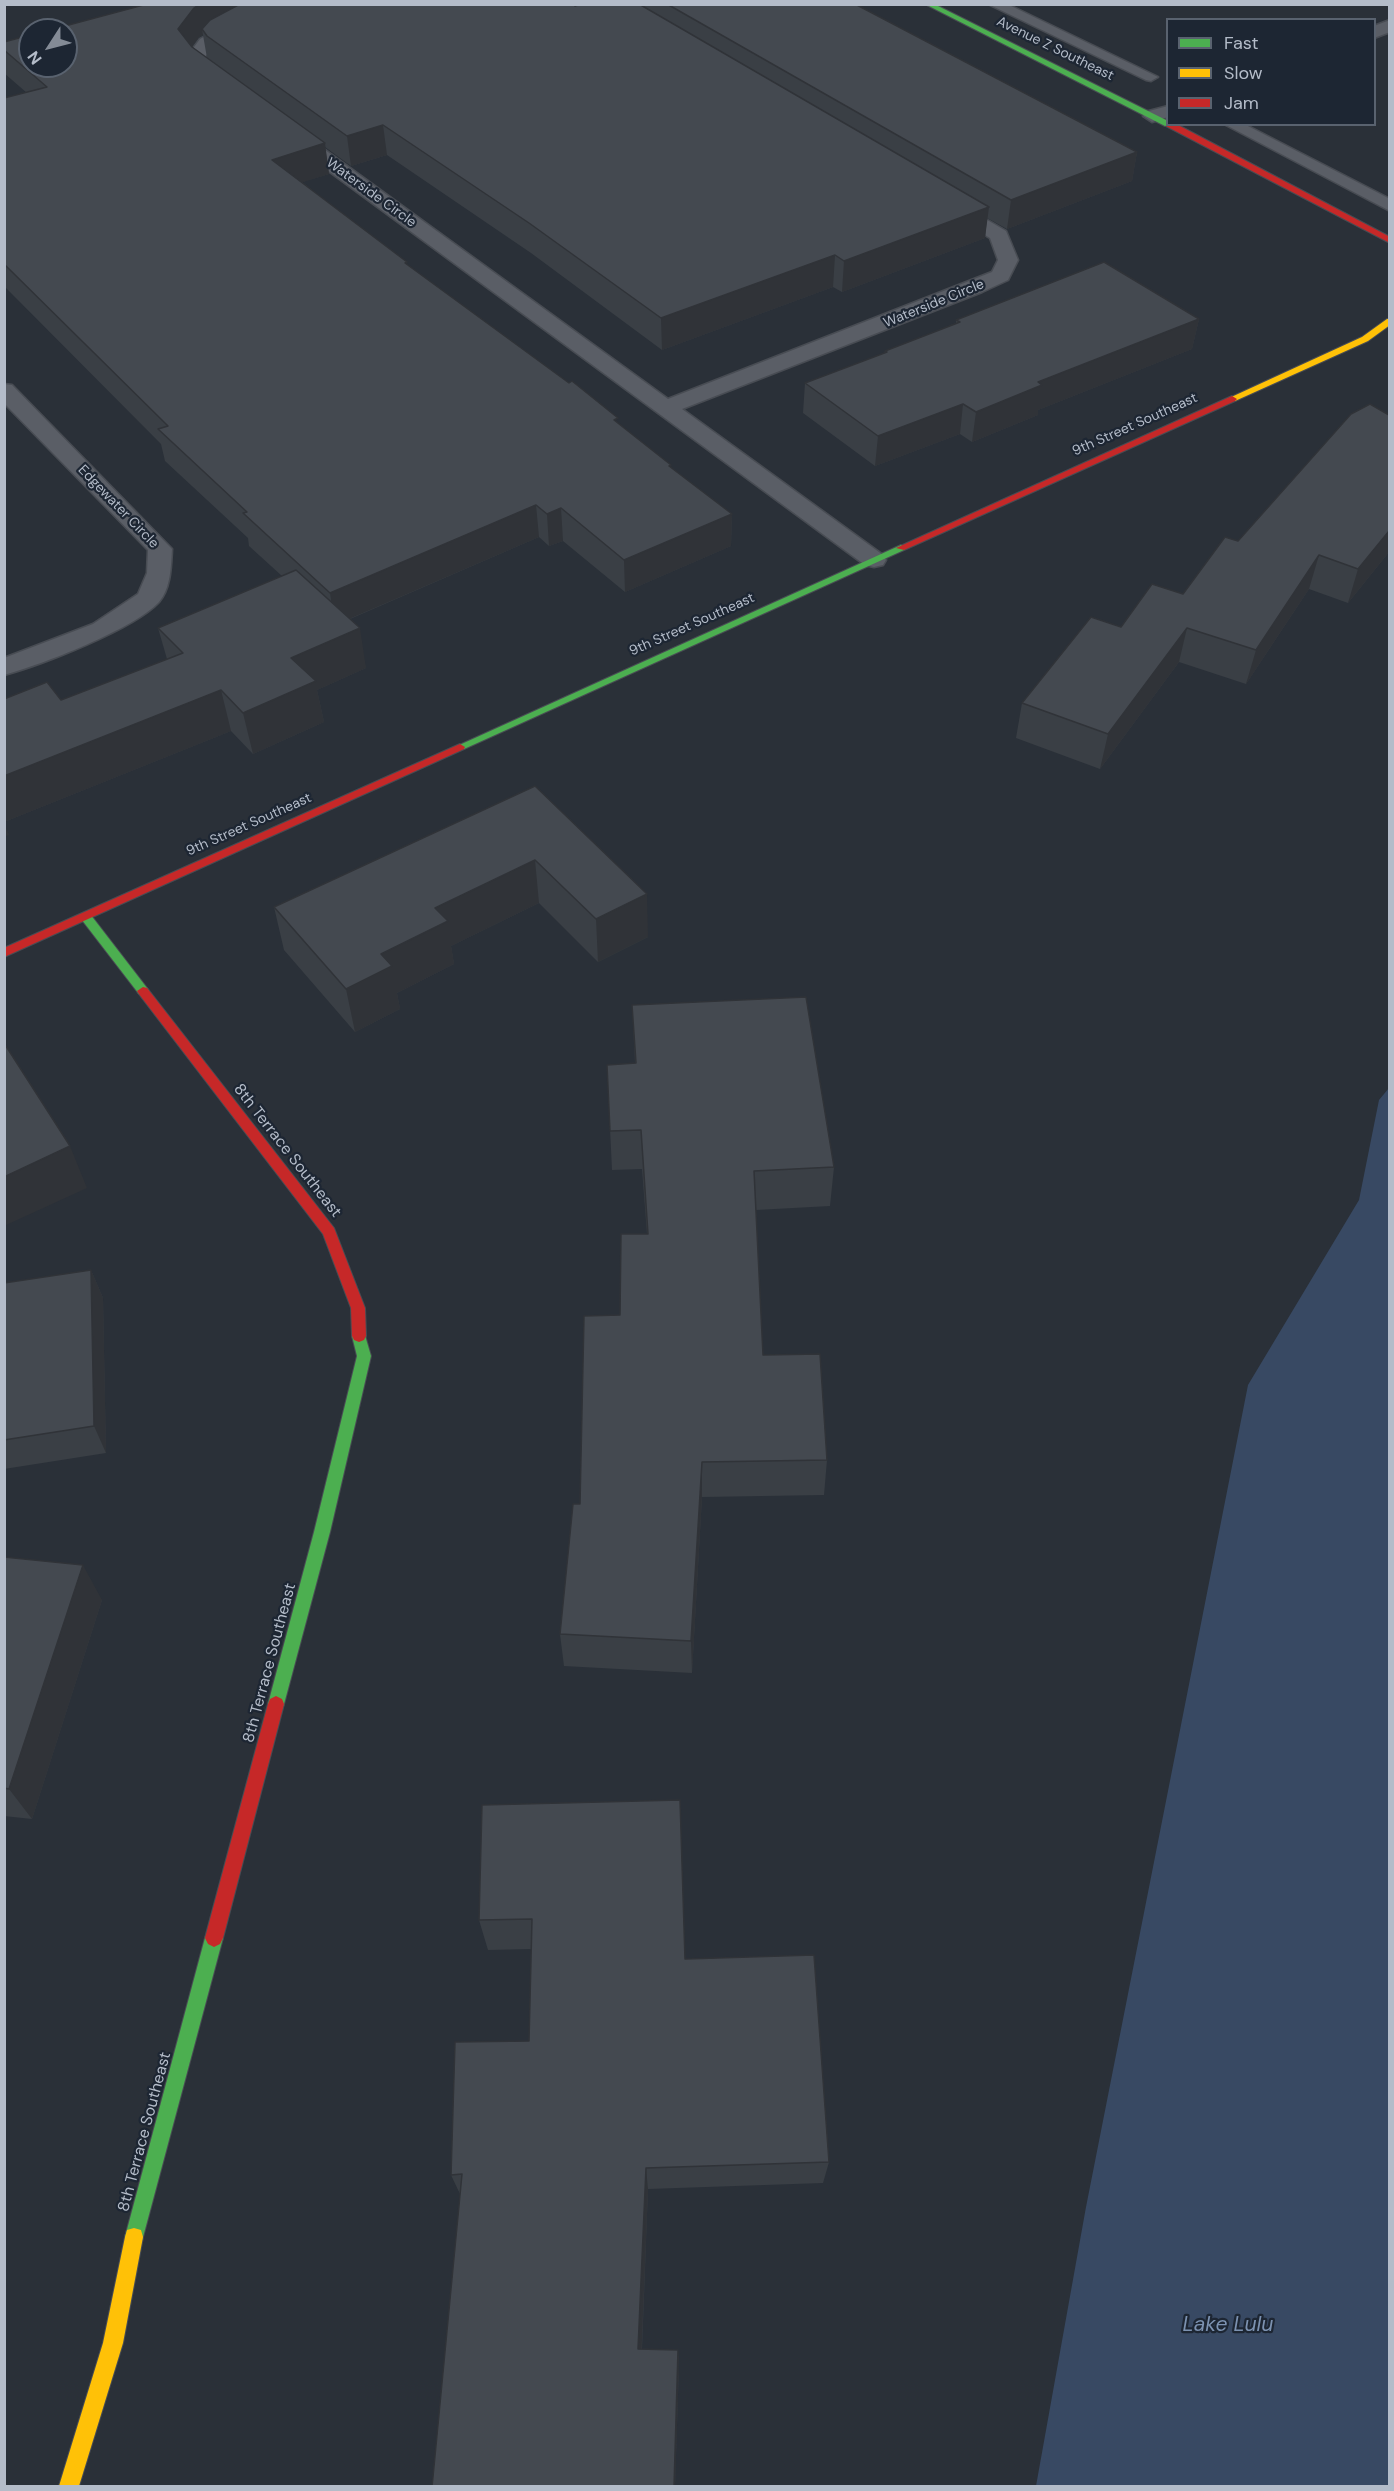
<!DOCTYPE html>
<style>
body{margin:0}
#map{position:relative;width:1394px;height:2491px;overflow:hidden;background:#2a3038;font-family:"DM Sans",sans-serif}
canvas{display:block}
.frame{position:absolute;inset:0;border:6px solid #b4bcc9;pointer-events:none}
.legend{position:absolute;left:1166px;top:18px;width:210px;height:108px;box-sizing:border-box;background:#1d2633;border:2px solid #59626f;margin:0;padding:8px 10px;list-style:none;font-size:18px;color:#b4bcc9}
.legend li{display:flex;align-items:center;gap:12px;height:30px}
.legend b{width:30px;border:2px solid #59626f}
.north{position:absolute;left:18px;top:18px;width:60px;height:60px;box-sizing:border-box;background:#1d2633;border:2px solid #59626f;border-radius:50%;rotate:234deg;font-size:16px;font-weight:700;line-height:24px;text-align:center;color:#b4bcc9}
.north::after{content:'';display:block;margin:auto;width:21px;height:27px;background:#848b96;clip-path:polygon(50% 0,100% 100%,50% 72%,0 100%)}
</style>
<div id="map">
<canvas width="1394" height="2491"></canvas>
<div class="frame"></div>
<ul class="legend">
<li><b style="height:8px;background:#4caf50"></b>Fast</li>
<li><b style="height:8px;background:#ffc107"></b>Slow</li>
<li><b style="height:8px;background:#c62828"></b>Jam</li>
</ul>
<div class="north">N</div>
</div>
<script>
const c = document.querySelector('canvas').getContext('2d');
c.lineJoin = 'round';
function fillPath(path, color) { c.fillStyle = color; c.fill(path, 'evenodd'); }
function stroke(path, color, width, dash) { c.strokeStyle = color; c.lineWidth = width; c.lineCap = dash ? 'butt' : 'round'; c.setLineDash(dash || []); c.stroke(path); }
function write(font, color, halo, rows, align = 'center') {
  c.font = font + ' "DM Sans",sans-serif'; c.lineWidth = 4.5; c.setLineDash([]); c.textBaseline = 'middle'; c.strokeStyle = halo; c.fillStyle = color; for (const [text, x, y, turn = 0] of rows) {
    c.save(); c.translate(x, y); c.rotate((+turn || 0) * Math.PI / 180); c.textAlign = isNaN(turn) ? turn : align; if (halo) c.strokeText(text, 0, 0); c.fillText(text, 0, 0); c.restore();
  }
}
fillPath(new Path2D(`
 M 1389,1088 L 1389,2486 L 1036,2486 L 1086,2207 L 1248,1385 L 1359,1200 L 1379,1100 Z`), '#384963');
const lane = new Path2D(`
 M 988,4 L 1007,4 L 1158,77 L 1151,81 L 1146,80 Z
 M 1224,124 L 1244,124 L 1390,199 L 1390,211 Z`);
const street = new Path2D(`
 M 303,4 L 331,4 L 329,8 C 293,18 226,27 204,58 L 227,79 L 230,83 L 227,87 C 209,91 195,71 186,58 L 200,39 L 220,28 Z
 M 1390,20 L 1390,32 L 1374,38 L 1374,26 Z
 M 1168,106 L 1168,117 L 1152,122 L 1143,116 L 1145,112 Z
 M 292,129 L 299,131 L 668,399 L 992,272 L 998,260 L 990,238 L 941,209 L 938,205 L 941,201 L 955,201 L 1006,231 L 1018,260 L 1008,280 L 982,292 L 682,409 L 883,555 L 886,560 L 883,565 L 874,567 L 865,565 L 285,139 L 283,135 L 285,131 Z
 M 4,384 L 12,385 L 172,549 C 171,566 171,588 159,602 C 134,629 41,665 4,675 L 4,658 L 93,624 L 138,594 L 147,573 L 148,550 L 4,403 Z`);
const fast = new Path2D(`
 M 925,4 L 934,4 L 1168,121 L 1168,124 L 1171,124 L 1165,126 Z
 M 901,545 L 906,548 L 904,550 L 464,749 L 456,749 L 455,747 Z
 M 86,913 L 90,914 L 147,988 L 149,991 L 147,994 L 139,994 L 82,920 L 80,917 Z
 M 359,1330 L 364,1332 L 371,1356 L 330,1532 L 284,1704 L 282,1709 L 276,1712 L 270,1709 L 268,1704 L 314,1532 L 357,1356 L 352,1336 L 354,1332 Z
 M 214,1929 L 220,1932 L 223,1938 L 143,2237 L 141,2244 L 134,2246 L 127,2244 L 125,2237 L 205,1938 L 208,1932 Z`);
const slow = new Path2D(`
 M 1387,319 L 1390,319 L 1390,325 L 1368,341 L 1235,401 L 1227,399 L 1362,337 Z
 M 134,2228 L 141,2230 L 143,2237 L 123,2343 L 79,2486 L 59,2486 L 103,2343 L 125,2237 L 127,2230 Z`);
const jam = new Path2D(`
 M 1168,122 L 1168,124 L 1176,124 L 1390,237 L 1390,243 L 1166,126 Z
 M 1232,396 L 1237,399 L 1235,401 L 904,550 L 896,548 Z
 M 460,744 L 465,747 L 464,749 L 4,957 L 4,948 Z
 M 143,987 L 147,988 L 334,1228 L 365,1308 L 366,1336 L 364,1340 L 359,1342 L 354,1340 L 352,1336 L 351,1308 L 323,1234 L 139,994 L 137,991 Z
 M 276,1696 L 282,1699 L 284,1704 L 223,1938 L 220,1944 L 214,1947 L 208,1944 L 205,1938 L 268,1704 L 270,1699 Z`);
stroke(lane, '#484c53', 3);
stroke(street, '#484c53', 3);
stroke(fast, '#484c53', 2);
stroke(slow, '#484c53', 2);
stroke(jam, '#484c53', 2);
fillPath(lane, '#5a5e66');
fillPath(street, '#5a5e66');
fillPath(fast, '#4caf50');
fillPath(slow, '#ffc107');
fillPath(jam, '#c62828');
fillPath(new Path2D(`
 M 640,4 L 855,4 L 1137,152 L 1132,181 L 1007,229 L 987,218 L 985,238 L 842,292 L 833,287 L 662,350 L 531,253 L 387,155 L 351,166 L 325,147 L 329,174 L 302,182 L 407,265 L 618,423 L 671,468 L 732,514 L 731,546 L 625,592 L 563,541 L 549,546 L 539,537 L 350,619 L 366,668 L 317,690 L 324,722 L 253,754 L 231,731 L 4,822 L 4,699 L 61,700 L 167,659 L 158,628 L 282,576 L 249,546 L 248,538 L 165,461 L 161,444 L 4,286 L 4,98 L 27,93 L 4,73 L 4,42 L 66,30 L 575,6 ZM 203,35 L 207,58 L 192,47 L 199,37 Z
 M 1199,319 L 1192,349 L 1038,410 L 1038,415 L 972,442 L 960,434 L 875,466 L 803,413 L 805,383 L 884,353 L 885,351 L 956,323 L 956,320 Z
 M 1238,541 L 1389,552 L 1348,603 L 1309,589 L 1246,684 L 1179,662 L 1100,769 L 1016,738 L 1022,703 L 1121,627 L 1183,594 Z
 M 535,786 L 648,937 L 598,962 L 539,903 L 451,946 L 454,964 L 397,993 L 400,1009 L 355,1032 L 284,950 L 274,907 Z
 M 632,1005 L 834,1167 L 830,1206 L 756,1210 L 763,1355 L 827,1460 L 824,1495 L 702,1497 L 692,1673 L 564,1666 L 560,1634 L 580,1504 L 620,1315 L 647,1234 L 642,1169 L 612,1170 L 607,1065 L 635,1063 Z
 M 91,1270 L 103,1298 L 106,1453 L 4,1469 L 4,1283 Z
 M 4,1557 L 102,1600 L 32,1819 L 4,1816 Z
 M 482,1805 L 685,1959 L 829,2162 L 823,2183 L 648,2189 L 642,2349 L 678,2350 L 679,2365 L 675,2487 L 460,2194 L 451,2175 L 529,2041 L 531,1949 L 488,1950 L 479,1920 Z`), '#3a3f45');
fillPath(new Path2D(`
 M 200,4 L 293,4 L 202,29 L 203,35 L 199,37 L 184,58 L 178,29 L 194,8 Z
 M 383,125 L 387,155 L 351,166 L 347,136 Z
 M 325,143 L 329,174 L 278,190 L 272,160 Z
 M 1137,152 L 1132,181 L 1007,229 L 1011,200 Z
 M 989,207 L 985,238 L 842,292 L 844,261 Z
 M 835,255 L 833,287 L 662,350 L 661,318 Z
 M 1199,319 L 1192,349 L 1038,410 L 1038,415 L 972,442 L 976,412 L 1038,382 Z
 M 963,404 L 960,434 L 875,466 L 878,436 Z
 M 536,505 L 539,537 L 335,625 L 330,593 Z
 M 561,508 L 563,541 L 549,546 L 547,514 Z
 M 732,514 L 731,546 L 625,592 L 624,560 Z
 M 1389,531 L 1389,552 L 1348,603 L 1358,569 Z
 M 1319,555 L 1309,589 L 1246,684 L 1256,650 Z
 M 360,628 L 366,668 L 317,690 L 324,722 L 253,754 L 243,713 L 291,658 Z
 M 1187,628 L 1179,662 L 1100,769 L 1108,734 Z
 M 221,690 L 231,731 L 4,822 L 4,776 Z
 M 4,823 L 9,835 L 4,837 Z
 M 535,860 L 539,903 L 451,946 L 454,964 L 397,993 L 400,1009 L 355,1032 L 346,989 L 381,954 L 435,908 Z
 M 647,894 L 648,937 L 598,962 L 596,919 Z
 M 70,1146 L 87,1188 L 4,1226 L 4,1177 Z
 M 91,1270 L 103,1298 L 106,1453 L 94,1426 Z
 M 702,1462 L 702,1497 L 692,1673 L 691,1641 Z
 M 83,1565 L 102,1600 L 32,1819 L 9,1789 Z
 M 646,2168 L 648,2189 L 641,2364 L 638,2349 Z
 M 678,2350 L 679,2365 L 675,2487 L 674,2487 Z`), '#303338');
const building = new Path2D(`
 M 147,4 L 200,4 L 194,8 L 178,29 L 192,47 L 325,143 L 272,160 L 407,262 L 405,263 L 569,383 L 572,381 L 618,418 L 614,420 L 671,465 L 669,466 L 732,514 L 624,560 L 561,508 L 547,514 L 536,505 L 330,593 L 243,513 L 247,512 L 158,429 L 168,426 L 4,264 L 4,98 L 47,87 L 4,50 L 4,42 L 30,35 L 30,66 L 66,66 L 66,30 L 50,30 Z
 M 240,4 L 573,4 L 575,6 L 581,4 L 639,4 L 989,207 L 844,261 L 835,255 L 661,318 L 529,223 L 383,125 L 347,136 L 207,36 L 202,29 L 210,20 Z
 M 667,4 L 855,4 L 1137,152 L 1011,200 Z
 M 1104,262 L 1199,319 L 1038,382 L 1042,385 L 976,412 L 963,404 L 878,436 L 805,383 L 887,352 L 885,351 L 960,322 L 956,320 Z
 M 1370,404 L 1389,415 L 1389,531 L 1358,569 L 1319,555 L 1256,650 L 1187,628 L 1108,734 L 1022,703 L 1091,617 L 1121,627 L 1152,584 L 1183,594 L 1225,537 L 1238,541 L 1351,414 Z
 M 296,570 L 360,628 L 291,658 L 316,681 L 243,713 L 221,690 L 4,776 L 4,699 L 47,682 L 61,700 L 183,653 L 158,628 Z
 M 535,786 L 647,894 L 596,919 L 535,860 L 435,908 L 448,921 L 381,954 L 392,966 L 346,989 L 274,907 Z
 M 806,997 L 834,1167 L 754,1171 L 763,1355 L 820,1354 L 827,1460 L 702,1462 L 691,1641 L 560,1634 L 573,1504 L 580,1504 L 584,1316 L 620,1315 L 621,1234 L 648,1234 L 641,1130 L 610,1131 L 607,1065 L 636,1063 L 632,1005 Z
 M 4,1043 L 70,1146 L 4,1177 Z
 M 91,1270 L 94,1426 L 4,1440 L 4,1283 Z
 M 4,1557 L 83,1565 L 9,1789 L 4,1788 Z
 M 680,1800 L 685,1959 L 814,1955 L 829,2162 L 646,2168 L 638,2349 L 678,2350 L 674,2487 L 432,2487 L 462,2174 L 451,2175 L 455,2042 L 529,2041 L 532,1919 L 479,1920 L 482,1805 Z`);
fillPath(building, '#444950');
stroke(building, '#303338', 1.5);
write('14px', '#b4bcc9', '#1d2633', [
 ["Avenue Z Southeast",1055,49,26],
 ["Waterside Circle",371,193,36],
 ["Waterside Circle",934,304,-22],
 ["9th Street Southeast",1135,425,-24],
 ["Edgewater Circle",118,507,46],
 ["9th Street Southeast",692,625,-24],
 ["9th Street Southeast",249,825,-24]
]);
write('16px', '#b4bcc9', '#1d2633', [
 ["8th Terrace Southeast",287,1151,52],
 ["8th Terrace Southeast",270,1663,-75],
 ["8th Terrace Southeast",145,2132,-75]
]);
write('italic 21px', '#7c92b1', '#1d2633', [
 ["Lake Lulu",1228,2325]
]);
</script>
